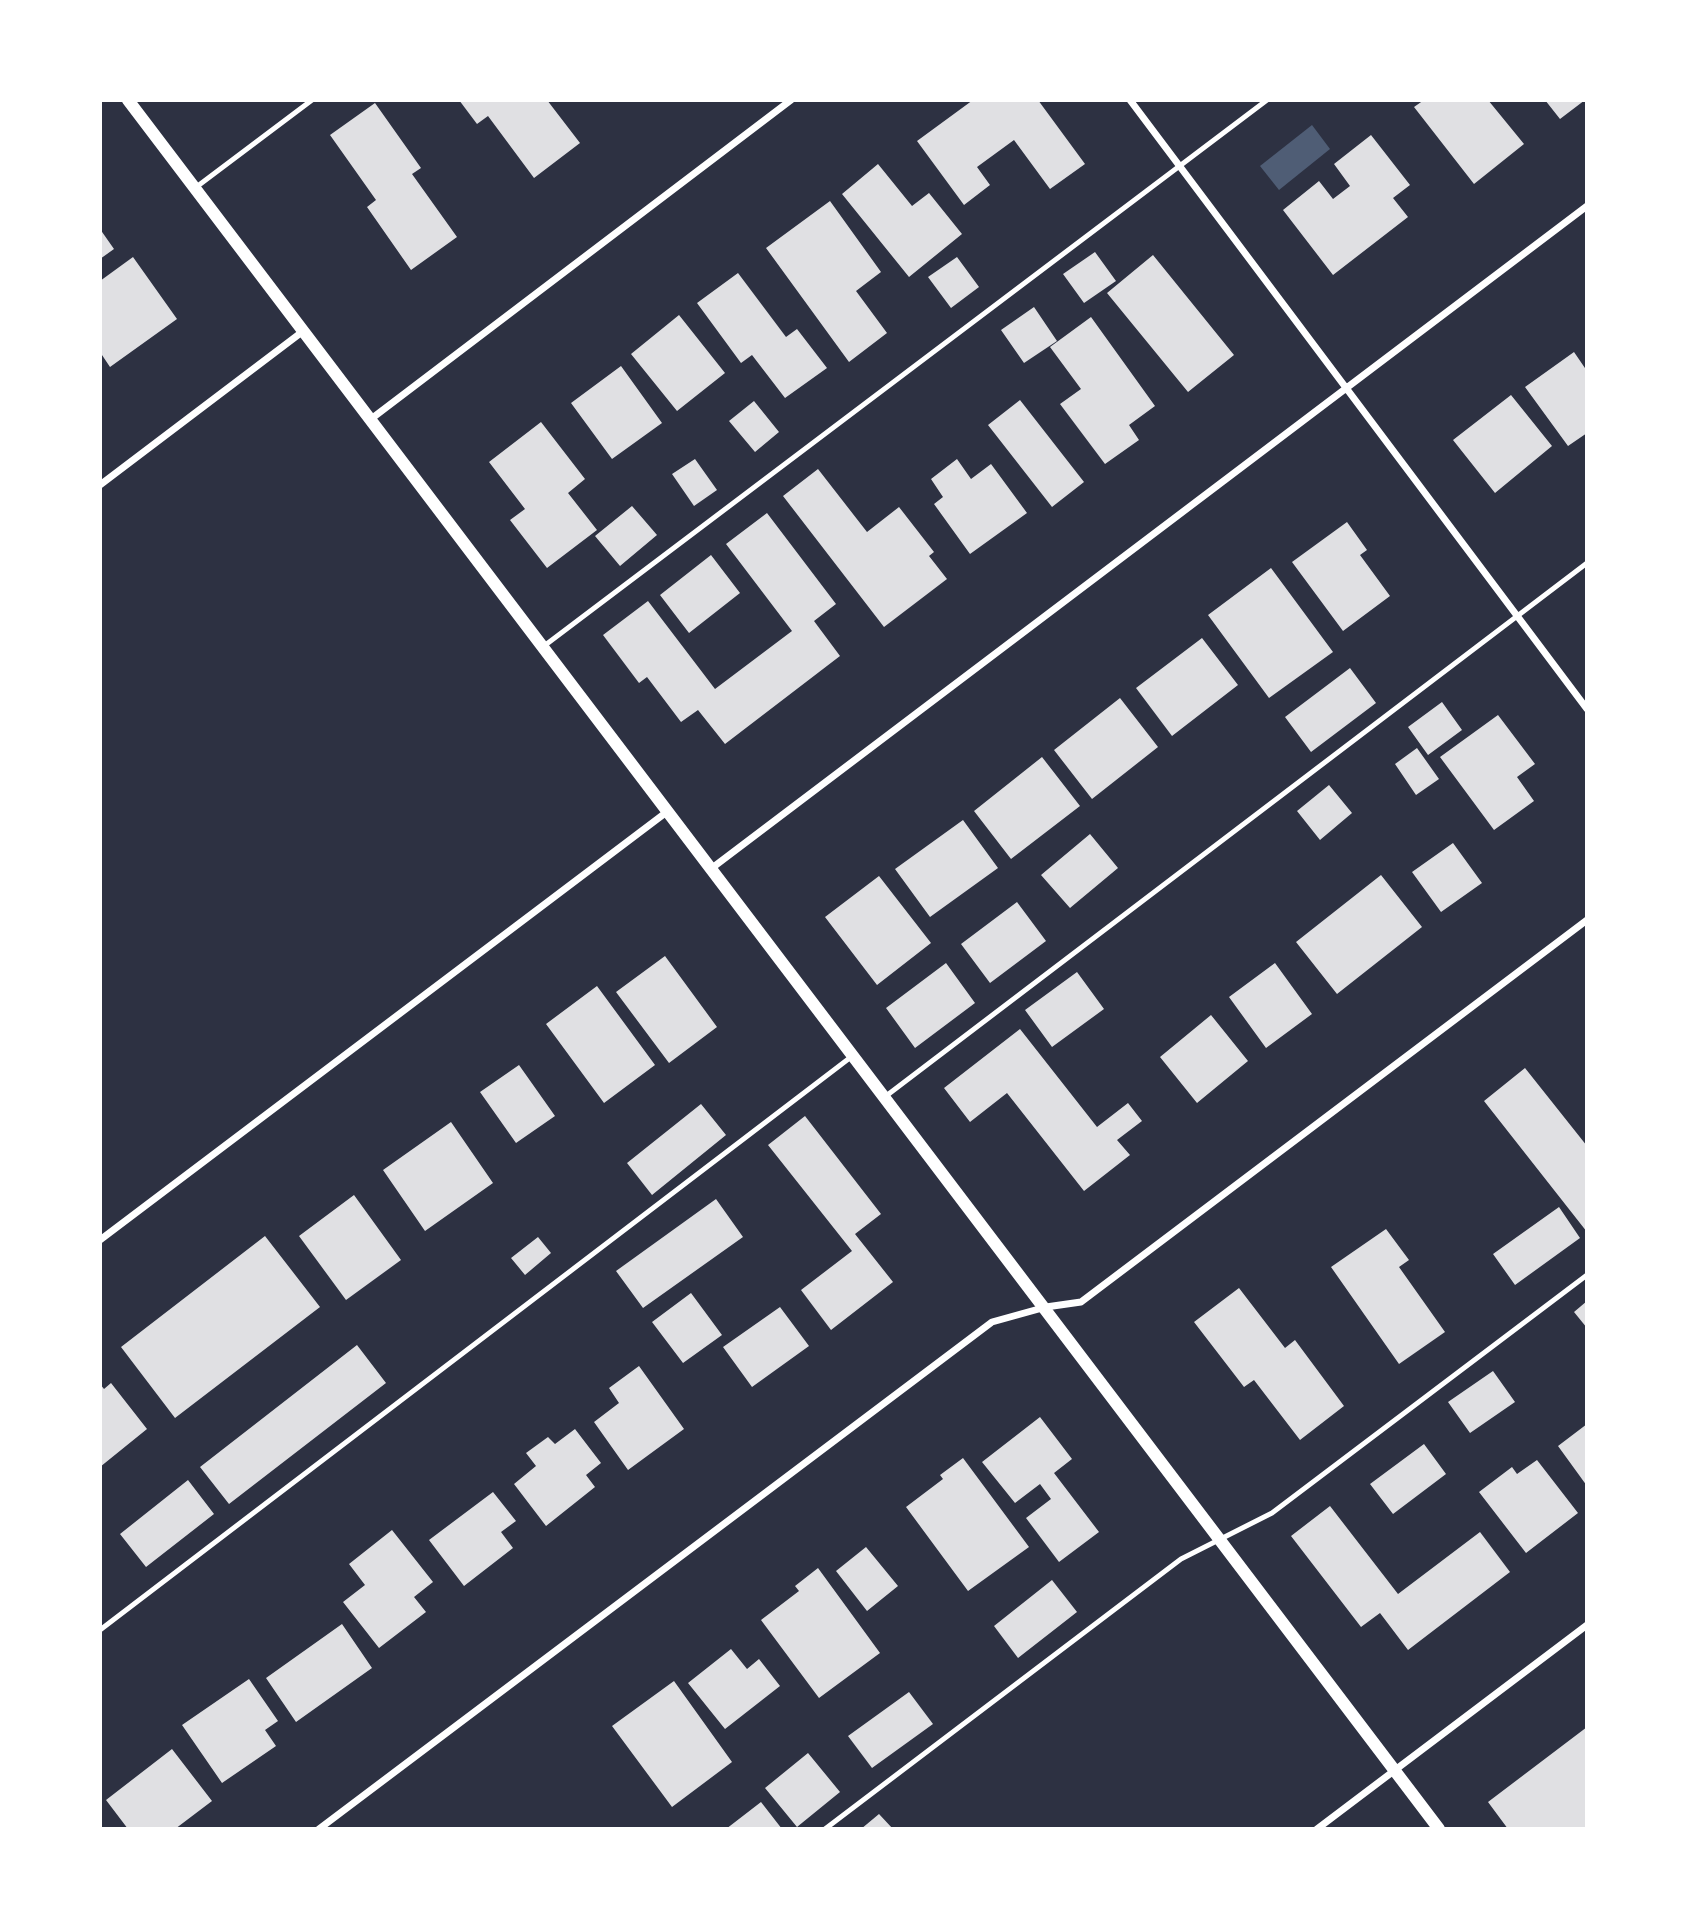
<!DOCTYPE html>
<style>
body{margin:0}
#map{position:relative;width:1687px;height:1929px;overflow:hidden;background:#2d3142;font-family:Lato,sans-serif}
canvas{display:block}
.frame{position:absolute;inset:0;border:102px solid #fff;pointer-events:none}
</style>
<div id="map">
<canvas width="1687" height="1929"></canvas>
<div class="frame"></div>
</div>
<script>
const c = document.querySelector('canvas').getContext('2d');
c.lineJoin = 'round';
function fillPath(path, color) { c.fillStyle = color; c.fill(path, 'evenodd'); }
function stroke(path, color, width, dash) { c.strokeStyle = color; c.lineWidth = width; c.lineCap = dash ? 'butt' : 'round'; c.setLineDash(dash || []); c.stroke(path); }
fillPath(new Path2D(`
 M 1312,125 L 1330,149 L 1279,190 L 1260,166 Z`), '#4f5d75');
fillPath(new Path2D(`
 M 459,100 L 547,100 L 580,143 L 534,178 L 488,116 L 477,124 Z
 M 973,100 L 1038,100 L 1085,164 L 1050,189 L 1014,140 L 977,167 L 990,185 L 964,205 L 917,141 Z
 M 1424,100 L 1488,100 L 1524,144 L 1474,184 L 1414,107 Z
 M 1545,100 L 1585,100 L 1560,119 Z
 M 375,103 L 421,168 L 412,174 L 457,237 L 411,270 L 367,207 L 376,200 L 330,135 Z
 M 1371,135 L 1410,185 L 1393,198 L 1408,217 L 1333,275 L 1283,210 L 1319,181 L 1333,199 L 1350,186 L 1334,164 Z
 M 878,164 L 912,206 L 929,193 L 962,234 L 909,277 L 842,194 Z
 M 830,201 L 881,272 L 856,291 L 887,333 L 849,362 L 766,248 Z
 M 100,229 L 114,249 L 100,259 Z
 M 1095,252 L 1116,281 L 1084,303 L 1063,274 Z
 M 1153,255 L 1234,355 L 1188,392 L 1107,293 Z
 M 133,257 L 177,319 L 110,367 L 100,352 L 100,281 Z
 M 957,257 L 979,287 L 951,308 L 928,277 Z
 M 738,273 L 786,337 L 797,329 L 827,368 L 785,398 L 752,355 L 741,363 L 697,303 Z
 M 1034,307 L 1057,341 L 1024,363 L 1001,330 Z
 M 679,315 L 725,373 L 677,411 L 631,354 Z
 M 1091,317 L 1155,406 L 1129,425 L 1139,440 L 1105,464 L 1060,404 L 1081,389 L 1050,347 Z
 M 1574,352 L 1587,371 L 1587,433 L 1568,446 L 1525,387 Z
 M 621,366 L 662,423 L 612,459 L 571,403 Z
 M 1511,395 L 1552,446 L 1495,493 L 1453,440 Z
 M 1020,400 L 1084,482 L 1052,507 L 988,425 Z
 M 754,401 L 779,432 L 755,452 L 729,421 Z
 M 541,422 L 585,479 L 568,493 L 597,530 L 547,568 L 510,520 L 525,509 L 489,462 Z
 M 695,459 L 717,490 L 694,506 L 672,474 Z
 M 957,459 L 971,479 L 991,464 L 1027,513 L 970,554 L 934,504 L 943,497 L 931,479 Z
 M 818,469 L 867,532 L 899,507 L 934,552 L 929,556 L 947,579 L 884,627 L 783,496 Z
 M 632,506 L 657,535 L 620,566 L 595,536 Z
 M 767,513 L 836,604 L 814,621 L 840,656 L 725,744 L 698,710 L 681,722 L 647,677 L 639,683 L 603,635 L 648,601 L 715,689 L 792,631 L 726,544 Z
 M 1347,522 L 1367,550 L 1360,555 L 1390,596 L 1343,631 L 1292,562 Z
 M 711,555 L 740,593 L 689,633 L 660,595 Z
 M 1271,568 L 1333,652 L 1269,698 L 1208,615 Z
 M 1202,638 L 1238,685 L 1172,736 L 1136,688 Z
 M 1350,668 L 1376,703 L 1311,752 L 1285,717 Z
 M 1120,698 L 1158,747 L 1092,799 L 1054,750 Z
 M 1442,702 L 1462,730 L 1428,755 L 1408,727 Z
 M 1498,715 L 1535,764 L 1517,777 L 1534,801 L 1494,830 L 1440,757 Z
 M 1417,748 L 1439,779 L 1416,795 L 1395,764 Z
 M 1042,757 L 1080,806 L 1011,859 L 974,811 Z
 M 1329,785 L 1352,813 L 1320,840 L 1297,811 Z
 M 963,820 L 998,868 L 930,917 L 895,869 Z
 M 1090,834 L 1118,868 L 1070,908 L 1041,875 Z
 M 1453,843 L 1482,883 L 1441,912 L 1412,872 Z
 M 1381,875 L 1422,927 L 1337,994 L 1296,942 Z
 M 879,876 L 931,943 L 877,985 L 825,917 Z
 M 1017,902 L 1046,941 L 990,983 L 961,944 Z
 M 665,956 L 717,1027 L 669,1063 L 616,992 Z
 M 946,963 L 975,1003 L 915,1048 L 886,1008 Z
 M 1275,963 L 1312,1014 L 1266,1048 L 1229,997 Z
 M 1077,972 L 1104,1009 L 1052,1047 L 1025,1010 Z
 M 597,986 L 655,1065 L 604,1103 L 546,1024 Z
 M 1211,1015 L 1248,1061 L 1197,1103 L 1160,1057 Z
 M 1020,1029 L 1097,1127 L 1128,1103 L 1142,1121 L 1117,1140 L 1130,1155 L 1084,1191 L 1007,1093 L 970,1122 L 944,1088 Z
 M 519,1065 L 555,1116 L 516,1143 L 480,1092 Z
 M 1525,1068 L 1587,1146 L 1587,1232 L 1484,1101 Z
 M 701,1104 L 726,1135 L 652,1195 L 627,1163 Z
 M 805,1116 L 881,1214 L 855,1234 L 893,1282 L 831,1330 L 801,1290 L 852,1251 L 768,1145 Z
 M 451,1122 L 493,1183 L 425,1231 L 383,1170 Z
 M 354,1195 L 401,1260 L 346,1300 L 299,1236 Z
 M 716,1199 L 743,1237 L 643,1308 L 616,1271 Z
 M 1559,1207 L 1580,1238 L 1515,1285 L 1493,1254 Z
 M 1386,1229 L 1409,1260 L 1399,1267 L 1445,1332 L 1399,1364 L 1331,1267 Z
 M 265,1236 L 320,1307 L 175,1418 L 121,1347 Z
 M 538,1237 L 551,1253 L 525,1275 L 511,1258 Z
 M 1239,1288 L 1285,1348 L 1295,1340 L 1344,1406 L 1300,1440 L 1254,1380 L 1244,1387 L 1194,1322 Z
 M 691,1293 L 722,1335 L 683,1363 L 652,1322 Z
 M 1587,1301 L 1587,1328 L 1574,1312 Z
 M 780,1307 L 809,1346 L 752,1387 L 723,1347 Z
 M 357,1345 L 386,1383 L 229,1504 L 200,1467 Z
 M 639,1366 L 684,1429 L 628,1470 L 594,1422 L 619,1403 L 609,1388 Z
 M 1493,1371 L 1515,1402 L 1470,1433 L 1448,1402 Z
 M 111,1383 L 147,1429 L 100,1467 L 100,1384 L 104,1389 Z
 M 1040,1417 L 1072,1459 L 1054,1473 L 1099,1532 L 1059,1562 L 1026,1518 L 1051,1499 L 1040,1484 L 1015,1503 L 982,1462 Z
 M 1587,1424 L 1587,1486 L 1558,1446 Z
 M 575,1429 L 601,1463 L 586,1475 L 595,1487 L 546,1526 L 514,1484 L 536,1466 L 526,1453 L 548,1437 L 555,1444 Z
 M 1424,1444 L 1446,1474 L 1393,1514 L 1370,1484 Z
 M 963,1458 L 1029,1547 L 968,1591 L 906,1507 L 943,1479 L 940,1475 Z
 M 1537,1460 L 1578,1513 L 1526,1553 L 1479,1492 L 1512,1467 L 1517,1474 Z
 M 188,1480 L 214,1514 L 146,1567 L 120,1534 Z
 M 493,1492 L 516,1521 L 501,1532 L 513,1548 L 464,1586 L 429,1540 Z
 M 1330,1506 L 1398,1594 L 1480,1532 L 1510,1572 L 1408,1650 L 1380,1613 L 1361,1627 L 1291,1536 Z
 M 392,1530 L 433,1582 L 414,1597 L 426,1612 L 379,1648 L 343,1602 L 365,1585 L 349,1564 Z
 M 866,1547 L 898,1586 L 867,1611 L 836,1571 Z
 M 818,1568 L 880,1653 L 819,1698 L 761,1620 L 799,1591 L 795,1586 Z
 M 1052,1580 L 1077,1612 L 1018,1658 L 994,1626 Z
 M 342,1624 L 372,1668 L 296,1722 L 266,1678 Z
 M 731,1649 L 747,1669 L 759,1659 L 780,1686 L 725,1729 L 688,1683 Z
 M 249,1679 L 278,1721 L 265,1730 L 276,1746 L 222,1783 L 182,1725 Z
 M 674,1681 L 732,1762 L 672,1807 L 612,1726 Z
 M 909,1692 L 933,1724 L 872,1768 L 848,1736 Z
 M 1587,1727 L 1587,1829 L 1508,1829 L 1488,1802 Z
 M 172,1749 L 212,1801 L 175,1829 L 128,1829 L 106,1800 Z
 M 808,1753 L 840,1792 L 797,1827 L 765,1788 Z
 M 761,1802 L 782,1829 L 726,1829 Z
 M 879,1814 L 893,1829 L 861,1829 Z`), '#e0e0e3');
stroke(new Path2D(`
 M 195,188 L 312,100
 M 544,646 L 1267,100
 M 886,1096 L 1587,563
 M 100,1630 L 851,1057
 M 825,1829 L 1181,1559 L 1272,1513 L 1587,1275`), '#fff', 5);
stroke(new Path2D(`
 M 1130,100 L 1587,709
 M 371,419 L 791,100
 M 100,485 L 302,332
 M 712,868 L 1587,206
 M 100,1240 L 668,811
 M 319,1829 L 992,1322 L 1046,1307 L 1081,1302 L 1587,920
 M 1317,1829 L 1587,1625`), '#fff', 7);
stroke(new Path2D(`
 M 128,100 L 1439,1829`), '#fff', 12);
</script>
